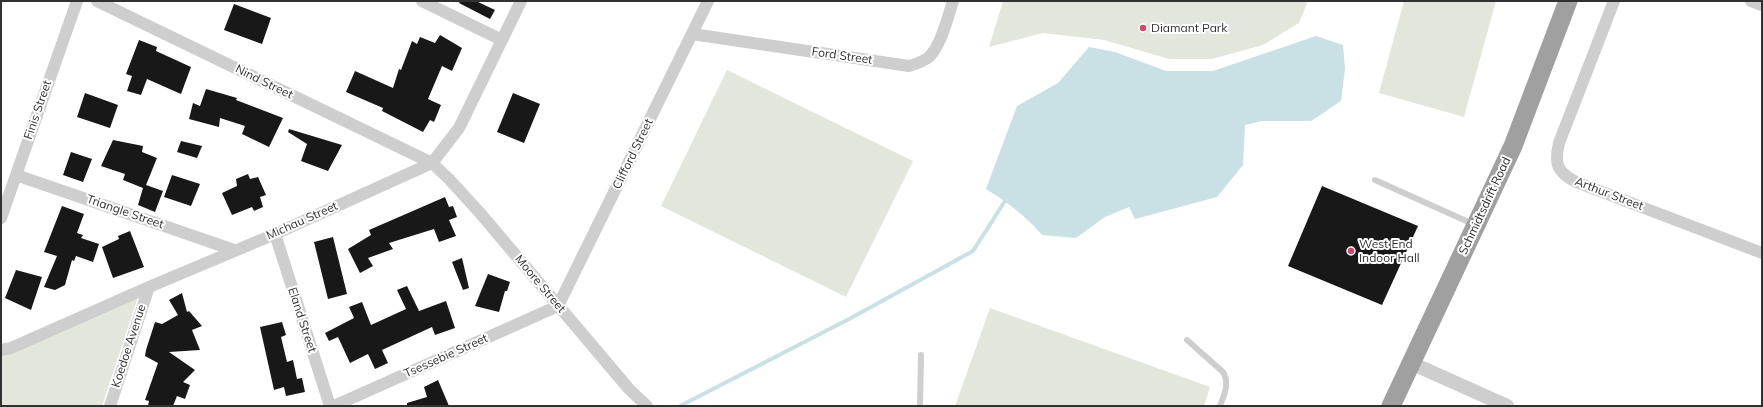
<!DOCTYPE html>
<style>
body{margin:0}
#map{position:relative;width:1763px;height:407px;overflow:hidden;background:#fff;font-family:Mulish,sans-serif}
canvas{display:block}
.frame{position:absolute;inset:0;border:2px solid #313131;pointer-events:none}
</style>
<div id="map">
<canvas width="1763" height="407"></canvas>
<div class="frame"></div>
</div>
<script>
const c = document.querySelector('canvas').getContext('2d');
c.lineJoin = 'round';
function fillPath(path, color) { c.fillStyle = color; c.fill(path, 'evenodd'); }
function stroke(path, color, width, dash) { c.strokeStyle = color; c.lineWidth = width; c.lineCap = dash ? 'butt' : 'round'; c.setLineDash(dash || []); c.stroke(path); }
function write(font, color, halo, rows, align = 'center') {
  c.font = font + ' Mulish,sans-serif'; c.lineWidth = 4; c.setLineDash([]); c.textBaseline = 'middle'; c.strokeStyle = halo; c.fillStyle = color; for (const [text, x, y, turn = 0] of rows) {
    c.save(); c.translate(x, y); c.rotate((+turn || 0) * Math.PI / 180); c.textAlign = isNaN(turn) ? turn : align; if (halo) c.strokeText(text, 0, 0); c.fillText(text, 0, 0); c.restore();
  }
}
fillPath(new Path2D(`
 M 1003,1 L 1308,1 L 1299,23 L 1263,45 L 1212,59 L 1169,59 L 1104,40 L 1043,33 L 989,47 Z
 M 1404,1 L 1496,1 L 1464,117 L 1379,93 Z
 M 727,70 L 913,161 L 846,297 L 661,206 Z
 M 138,297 L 102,406 L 1,406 L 1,355 Z
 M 990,308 L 1210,387 L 1204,406 L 955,406 Z`), '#e3e7db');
fillPath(new Path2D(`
 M 1316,36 L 1343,45 L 1345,69 L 1341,101 L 1311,121 L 1262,121 L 1245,125 L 1243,165 L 1217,197 L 1135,219 L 1129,207 L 1105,217 L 1076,238 L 1042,235 C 1026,216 1007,202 986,189 L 1017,106 L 1058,83 L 1089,47 L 1115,52 L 1166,71 L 1213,71 Z`), '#c9e0e5');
stroke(new Path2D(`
 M 680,406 L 851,318 L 973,251 L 1005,201`), '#c9e0e5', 4);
fillPath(new Path2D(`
 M 460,1 L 476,1 L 495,10 L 490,19 L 459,3 Z
 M 234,4 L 271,18 L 262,44 L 224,30 Z
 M 440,35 L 462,48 L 452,71 L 442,66 L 428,99 L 441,105 L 434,122 L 430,120 L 423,132 L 382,111 L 383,108 L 346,92 L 355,71 L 393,88 L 399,69 L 401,70 L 412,41 L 417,44 L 420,37 L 435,43 Z
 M 139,40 L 157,47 L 156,51 L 191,67 L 181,94 L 147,79 L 141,95 L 127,91 L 132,76 L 126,74 Z
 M 206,89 L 237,98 L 236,100 L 283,118 L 269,147 L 242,134 L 245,126 L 220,118 L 219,127 L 189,119 L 193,103 L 200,106 Z
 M 85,93 L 118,105 L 110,128 L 77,117 Z
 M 513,93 L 540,104 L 524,143 L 497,132 Z
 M 289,129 L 342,145 L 328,171 L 301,161 L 307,144 L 288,132 Z
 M 113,140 L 143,146 L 142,152 L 157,158 L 146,185 L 163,191 L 155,212 L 138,205 L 143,188 L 123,180 L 125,174 L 101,166 Z
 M 181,141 L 202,146 L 197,158 L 177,152 Z
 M 71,152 L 92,159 L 83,182 L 63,175 Z
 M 248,174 L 250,179 L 258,177 L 266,195 L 260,197 L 263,207 L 254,211 L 252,207 L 232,215 L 222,193 L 237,186 L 236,179 Z
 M 172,175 L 200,184 L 191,206 L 164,197 Z
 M 1322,186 L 1418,226 L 1382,305 L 1288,266 Z
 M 445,197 L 449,207 L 453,206 L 457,217 L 449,220 L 456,236 L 439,242 L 434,229 L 389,243 L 393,249 L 368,258 L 373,266 L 360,273 L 348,249 L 371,235 L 369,230 Z
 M 62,206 L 84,214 L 77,233 L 83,235 L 81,238 L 99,244 L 93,262 L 76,256 L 74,261 L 72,260 L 65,285 L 55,290 L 44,287 L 57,256 L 44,252 Z
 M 130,231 L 144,267 L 113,278 L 102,247 L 119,239 L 118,236 Z
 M 333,237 L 347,294 L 328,299 L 314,242 Z
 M 462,258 L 469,288 L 463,290 L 452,262 Z
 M 16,270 L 42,277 L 31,310 L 5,298 Z
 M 488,274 L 510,282 L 507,291 L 505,291 L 499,312 L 475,306 Z
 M 407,286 L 419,311 L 446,301 L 455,328 L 435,335 L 432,327 L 382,350 L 388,363 L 375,369 L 368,354 L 350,363 L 338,337 L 329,341 L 325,333 L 354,318 L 349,307 L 362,302 L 371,325 L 406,309 L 397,290 Z
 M 182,293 L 187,312 L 189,311 L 202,326 L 192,330 L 200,350 L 169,352 L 195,370 L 183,382 L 190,385 L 185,399 L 177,396 L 173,406 L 148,406 L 149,401 L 145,400 L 158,363 L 145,356 L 146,350 L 155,322 L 162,324 L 178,315 L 169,300 Z
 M 282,322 L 286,335 L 281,337 L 287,362 L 293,360 L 297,379 L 302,378 L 305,392 L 286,396 L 284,387 L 274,390 L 260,327 Z
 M 438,380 L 449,406 L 407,406 L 407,403 L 427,397 L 424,387 Z`), '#181818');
stroke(new Path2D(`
 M 1375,180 L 1473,224
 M 1187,340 L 1223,372 C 1230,383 1224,395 1220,406
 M 920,406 L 921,355`), '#cecece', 6);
stroke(new Path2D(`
 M 97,1 L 432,163 L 449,179 L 480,213 L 629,389 L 647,406
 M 422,1 L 502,40
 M 1614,1 L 1559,143 C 1554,164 1557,172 1576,182 L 1762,253
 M 1751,1 L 1762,5
 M 692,34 L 909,66 C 916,64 923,62 929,57 C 941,46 948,16 953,1
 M 16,175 L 234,250
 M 1,218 L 77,1
 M 275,234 L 330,406
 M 1,350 L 11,348 L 149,287 L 275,234 L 432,163 L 459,128 L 521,1
 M 110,406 L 149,287
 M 334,406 L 558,306 L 708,1`), '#cecece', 12);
stroke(new Path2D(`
 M 1411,363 L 1507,406`), '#cecece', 14);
stroke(new Path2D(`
 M 1391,406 L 1513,146 L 1568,1`), '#a0a0a0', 19);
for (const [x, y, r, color] of [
 [1143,28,4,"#d2496b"],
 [1351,251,4,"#d2496b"]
]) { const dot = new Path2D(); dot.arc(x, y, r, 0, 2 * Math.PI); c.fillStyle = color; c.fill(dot); stroke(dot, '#fff', 1.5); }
write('12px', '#313131', '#fff', [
 ["Diamant Park",1151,28],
 ["West End",1359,244],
 ["Indoor Hall",1359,258]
], 'left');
write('12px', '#313131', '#fff', [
 ["Ford Street",842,56,8],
 ["Nind Street",264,82,26],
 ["Finis Street",38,110,-71],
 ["Clifford Street",633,154,-64],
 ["Arthur Street",1609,194,21],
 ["Schmidtsdrift Road",1485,206,-65],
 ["Triangle Street",125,212,19],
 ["Michau Street",302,221,-24],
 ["Moore Street",540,284,50],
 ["Eland Street",302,320,72],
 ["Koedoe Avenue",129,346,-72],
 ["Tsessebie Street",446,356,-24]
]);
</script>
